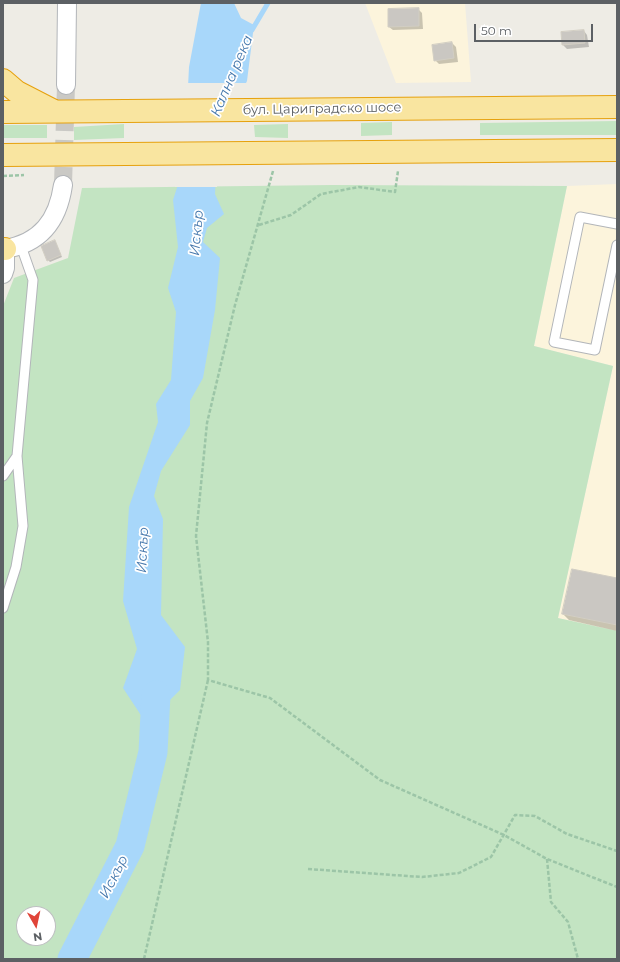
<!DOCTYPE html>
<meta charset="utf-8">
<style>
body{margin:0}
#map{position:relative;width:620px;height:962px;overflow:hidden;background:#eeece5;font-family:Montserrat,sans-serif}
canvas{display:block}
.frame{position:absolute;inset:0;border:4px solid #5c6064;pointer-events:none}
.north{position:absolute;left:16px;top:906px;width:40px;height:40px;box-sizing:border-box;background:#fff;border:1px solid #bebfc1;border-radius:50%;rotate:171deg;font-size:11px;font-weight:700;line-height:16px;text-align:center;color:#5c6064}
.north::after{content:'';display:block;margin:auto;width:14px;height:18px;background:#e04539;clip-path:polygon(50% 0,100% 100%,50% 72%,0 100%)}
.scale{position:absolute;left:474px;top:24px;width:119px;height:18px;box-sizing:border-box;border:2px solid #5c6064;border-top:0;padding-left:5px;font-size:12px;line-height:14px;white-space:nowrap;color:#5c6064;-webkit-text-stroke:3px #fff;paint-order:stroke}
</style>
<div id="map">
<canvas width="620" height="962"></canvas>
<div class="frame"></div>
<div class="north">N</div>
<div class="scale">50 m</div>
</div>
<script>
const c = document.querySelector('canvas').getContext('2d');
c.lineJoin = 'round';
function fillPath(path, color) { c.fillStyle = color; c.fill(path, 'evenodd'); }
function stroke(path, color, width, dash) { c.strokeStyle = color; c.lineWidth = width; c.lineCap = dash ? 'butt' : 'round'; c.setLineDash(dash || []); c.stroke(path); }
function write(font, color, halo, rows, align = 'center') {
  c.font = font + ' Montserrat,sans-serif'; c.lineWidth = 3.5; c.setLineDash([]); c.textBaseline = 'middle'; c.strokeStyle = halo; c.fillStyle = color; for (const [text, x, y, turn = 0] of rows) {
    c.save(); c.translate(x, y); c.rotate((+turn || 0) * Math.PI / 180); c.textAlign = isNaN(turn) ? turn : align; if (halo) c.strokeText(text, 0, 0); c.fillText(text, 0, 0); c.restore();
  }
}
fillPath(new Path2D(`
 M 365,3 L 465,3 L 471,82 L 396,83 Z
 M 617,184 L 617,631 L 558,618 L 613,366 L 534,346 L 567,186 Z`), '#fcf4dc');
fillPath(new Path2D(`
 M 617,121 L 617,135 L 480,135 L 480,123 Z
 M 392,122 L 392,135 L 361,136 L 361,123 Z
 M 124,124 L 124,138 L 74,140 L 74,127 Z
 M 288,124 L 288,138 L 255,137 L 254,125 Z
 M 3,125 L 47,125 L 47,138 L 3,138 Z
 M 332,185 L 567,186 L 534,346 L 613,366 L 558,618 L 617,631 L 617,959 L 3,959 L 3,306 L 14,278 L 68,258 L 82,188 ZM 24,914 L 48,914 L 48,938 L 24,938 Z`), '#c3e4c2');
fillPath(new Path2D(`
 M 201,3 L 234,3 L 241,18 L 254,25 L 247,81 L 218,140 L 215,194 L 224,214 L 207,228 L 203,242 L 220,258 L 215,310 L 203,378 L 190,401 L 190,425 L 161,471 L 154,496 L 163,519 L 161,615 L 185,647 L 180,690 L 164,706 L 154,735 L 123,688 L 137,649 L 123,601 L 129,507 L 158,422 L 156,404 L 171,380 L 176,312 L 168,288 L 178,247 L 173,200 L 184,166 L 189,67 Z`), '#a8d7fa');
fillPath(new Path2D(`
 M 186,83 L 248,83 L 220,140 L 217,187 L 175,187 L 182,165 Z`), '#eeece5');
fillPath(new Path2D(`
 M 418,9 L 422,13 L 423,29 L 393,30 L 389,27 Z
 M 584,31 L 587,35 L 589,47 L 567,49 L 563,45 Z
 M 452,43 L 456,47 L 458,62 L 439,64 L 435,60 Z
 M 55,241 L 62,257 L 50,262 L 48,260 Z
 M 617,583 L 617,631 L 569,620 L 563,614 Z`), '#0003');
stroke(new Path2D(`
 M 252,30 L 268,3`), '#a8d7fa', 5);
stroke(new Path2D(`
 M 72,959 L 130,846 L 153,752 L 156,695`), '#a8d7fa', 29);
const building = new Path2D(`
 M 419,8 L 419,26 L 388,27 L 388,9 Z
 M 584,30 L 585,43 L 562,45 L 561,32 Z
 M 452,42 L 454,58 L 434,61 L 432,45 Z
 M 55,240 L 61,255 L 47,261 L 41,246 Z
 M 572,569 L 617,578 L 617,625 L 562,614 Z`);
fillPath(building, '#cac7c2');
stroke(building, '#d2cec3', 1);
stroke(new Path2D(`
 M 63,185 L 66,85`), '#cac9c5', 18, [18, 9]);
const service = new Path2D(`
 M 617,224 L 580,217 L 554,342 L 595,350 L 617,245
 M 3,476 L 17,456
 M 3,608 L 16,567 L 23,526 L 17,456 L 33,280 L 21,246`);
const minor = new Path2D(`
 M 66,85 L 67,3
 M 3,274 L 5,268 L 5,249 C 41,243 58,220 63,185`);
const trunk = new Path2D(`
 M 3,80 L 17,92 L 52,110
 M 3,112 L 617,107
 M 3,155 L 617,150
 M 3,249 L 5,249`);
stroke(service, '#b2b5b9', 11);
stroke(minor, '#b2b5b9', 20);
stroke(trunk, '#e6a10d', 24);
stroke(new Path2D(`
 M 273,171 L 235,305 L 207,423 L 196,536 L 208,642 L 208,680 L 270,698 L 380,780 L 504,835 L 547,859 L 617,887
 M 3,176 L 24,175
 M 259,225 L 291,215 L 321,194 L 359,187 L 395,192 L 398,171
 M 547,859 L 551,902 L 568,922 L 578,959
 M 308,869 L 422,877 L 459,873 L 491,857 L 515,815 L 535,816 L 567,834 L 617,851
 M 144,959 L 208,680`), '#9cc5a7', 2.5, [4, 2]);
stroke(service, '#fff', 9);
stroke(minor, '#fff', 18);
stroke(trunk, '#f9e5a0', 22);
write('13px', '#5c6064', '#fff', [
 ["бул. Цариградско шосе",322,109,-1]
]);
write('italic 14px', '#4678ac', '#fff', [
 ["Кална река",232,76,-67],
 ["Искър",197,233,-85],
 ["Искър",143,550,-87],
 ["Искър",114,877,-63]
]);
</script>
